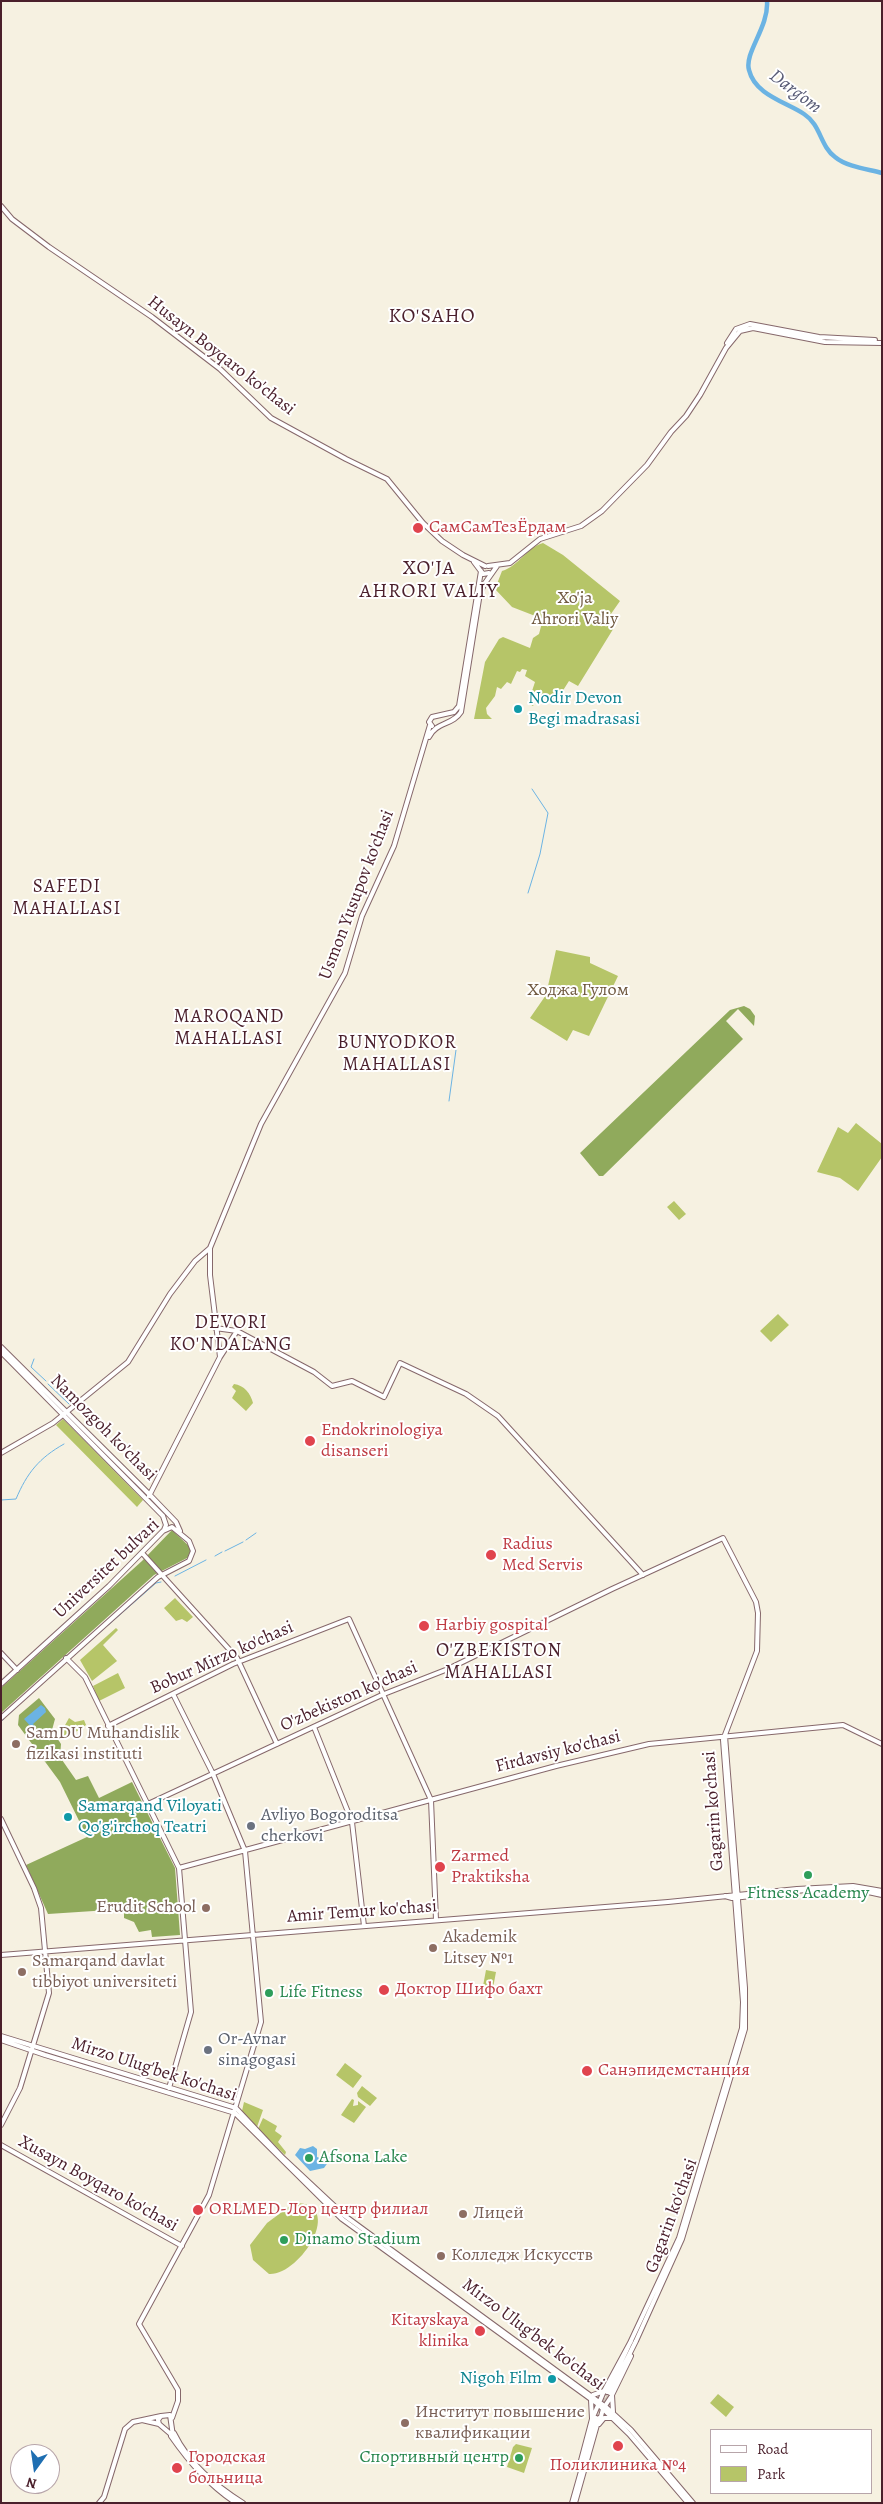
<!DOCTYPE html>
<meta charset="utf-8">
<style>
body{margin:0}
#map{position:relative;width:883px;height:2504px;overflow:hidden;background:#f6f1e1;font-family:Alegreya,serif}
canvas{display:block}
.frame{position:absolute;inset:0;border:2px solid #4a1f2b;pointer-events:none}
.legend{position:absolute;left:710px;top:2429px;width:162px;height:65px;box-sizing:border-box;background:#fff;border:1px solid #b7a5aa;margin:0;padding:6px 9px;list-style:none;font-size:15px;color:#4a1f2b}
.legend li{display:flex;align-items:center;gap:10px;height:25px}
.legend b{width:25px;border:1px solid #b7a5aa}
.north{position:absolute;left:10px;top:2444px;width:50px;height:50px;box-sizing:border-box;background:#fff;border:1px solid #b7a5aa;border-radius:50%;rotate:194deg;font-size:14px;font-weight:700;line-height:20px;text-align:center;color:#4a1f2b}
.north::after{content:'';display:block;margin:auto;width:18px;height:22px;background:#1f6fb2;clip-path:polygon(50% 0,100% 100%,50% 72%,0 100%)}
</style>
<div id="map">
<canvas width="883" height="2504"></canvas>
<div class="frame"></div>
<ul class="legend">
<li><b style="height:6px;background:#fff"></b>Road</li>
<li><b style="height:14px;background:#b6c568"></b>Park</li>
</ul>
<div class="north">N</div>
</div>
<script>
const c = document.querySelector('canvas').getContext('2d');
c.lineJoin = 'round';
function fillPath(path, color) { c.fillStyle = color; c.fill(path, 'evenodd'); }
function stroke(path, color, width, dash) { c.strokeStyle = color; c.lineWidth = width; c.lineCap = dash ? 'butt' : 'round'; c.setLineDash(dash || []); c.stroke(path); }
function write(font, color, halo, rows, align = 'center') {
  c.font = font + ' Alegreya,serif'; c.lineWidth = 4; c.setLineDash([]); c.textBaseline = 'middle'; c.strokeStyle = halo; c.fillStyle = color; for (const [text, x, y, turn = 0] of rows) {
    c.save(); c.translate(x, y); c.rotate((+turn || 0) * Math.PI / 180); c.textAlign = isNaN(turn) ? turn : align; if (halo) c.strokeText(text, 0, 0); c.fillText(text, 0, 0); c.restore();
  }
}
fillPath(new Path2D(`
 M 543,543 L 563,555 L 620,601 L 606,621 L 615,626 L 578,686 L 569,681 L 555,703 L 539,695 L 533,706 L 528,703 L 535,682 L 525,676 L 527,670 L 522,669 L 520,672 L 517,671 L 511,684 L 507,682 L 501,689 L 497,687 L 495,696 L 486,708 L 487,714 L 492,719 L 474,719 L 485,662 L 499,639 L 503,637 L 530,648 L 533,638 L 539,634 L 543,619 L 512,607 L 495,589 L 502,571 C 519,566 527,547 543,543 Z
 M 556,950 L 590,957 L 590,963 L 618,976 L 589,1036 L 573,1030 L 567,1041 L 530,1018 L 546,995 Z
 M 856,1123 L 882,1144 L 882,1157 L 858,1191 L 840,1178 L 817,1172 L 838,1127 L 848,1133 Z
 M 674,1201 L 686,1214 L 679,1220 L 667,1207 Z
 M 778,1314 L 789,1325 L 771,1342 L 760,1331 Z
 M 234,1384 C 244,1385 251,1394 253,1403 L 246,1411 L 232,1398 L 236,1391 L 232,1387 Z
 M 63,1419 L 143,1500 L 137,1507 L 56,1425 Z
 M 175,1598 L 193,1617 L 187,1622 L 182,1619 L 176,1621 L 164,1608 Z
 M 116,1628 L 118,1630 L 103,1645 L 117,1661 L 92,1681 L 80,1660 Z
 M 118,1673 L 125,1688 L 99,1701 L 93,1686 Z
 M 69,1718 L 75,1722 L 84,1720 L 86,1725 L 65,1739 L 59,1736 Z
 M 486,1970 L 496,1972 L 493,1988 L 483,1986 Z
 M 345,2063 L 362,2076 L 353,2088 L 336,2075 Z
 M 362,2086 L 377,2098 L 370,2106 L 358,2097 L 357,2093 Z
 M 352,2099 L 354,2100 L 353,2106 L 358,2105 L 358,2101 L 366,2107 L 354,2123 L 341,2115 Z
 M 244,2102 L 263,2110 L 257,2127 L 242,2111 Z
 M 263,2118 L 277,2126 L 275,2131 L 282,2136 L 278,2142 L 286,2152 L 285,2155 L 258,2129 Z
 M 294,2203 C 347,2202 300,2276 269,2274 L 253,2260 L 250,2245 L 267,2223 Z
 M 718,2394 L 734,2407 L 726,2417 L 710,2403 Z
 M 516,2444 L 532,2448 L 524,2473 L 507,2467 L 513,2447 Z`), '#b6c568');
fillPath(new Path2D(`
 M 744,1006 L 750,1009 L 755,1016 L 754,1026 L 738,1009 L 726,1021 L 743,1039 L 603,1176 L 599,1176 L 580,1153 L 730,1010 Z
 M 172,1530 L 191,1548 L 189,1557 L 154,1575 L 1,1713 L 1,1688 L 142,1561 Z
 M 39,1698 L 55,1719 L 52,1730 L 61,1744 L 60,1757 L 76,1780 L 88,1776 L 99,1798 L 132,1782 L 175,1868 L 180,1935 L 152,1937 L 151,1930 L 139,1932 L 134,1922 L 124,1918 L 124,1909 L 48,1914 L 26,1865 L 87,1837 L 60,1782 L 18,1725 L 19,1715 Z`), '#90aa5c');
fillPath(new Path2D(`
 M 41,1705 L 45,1708 L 46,1712 L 33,1724 L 36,1728 L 34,1730 L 24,1719 Z
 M 313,2146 L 317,2149 L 317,2157 L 322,2159 L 327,2155 L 331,2158 L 324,2168 L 310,2171 L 295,2155 L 300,2148 L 305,2149 Z`), '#6bb3e3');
stroke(new Path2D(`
 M 528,893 L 540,854 L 548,813 L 532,789
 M 449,1101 L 456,1050
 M 34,1359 L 31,1367 L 46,1381
 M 48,1384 L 69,1404
 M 1,1500 L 16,1499 C 27,1473 39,1458 64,1444
 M 246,1540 L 256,1533
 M 225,1551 L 243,1542
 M 215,1556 L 222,1552
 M 175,1576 L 206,1560
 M 74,1655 L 156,1583 L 161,1582
 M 9,1714 L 46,1680
 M 1,1721 L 4,1719`), '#6bb3e3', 1);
stroke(new Path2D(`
 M 767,1 C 769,27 744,53 749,70 C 755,95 786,102 804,114 C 821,125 820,146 835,157 C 847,167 867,169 882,173`), '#6bb3e3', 4.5);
stroke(new Path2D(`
 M 604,2405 L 610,2393
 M 596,2418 L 607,2392`), '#d4c7bd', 4, [4, 2]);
const major = new Path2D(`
 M 1,206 L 12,219 L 49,247 L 152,317 L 220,369 L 271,418 L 346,459 L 387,479 L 423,523 L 442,541 L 463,555 L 485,566
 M 727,343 L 736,329 L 750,324 L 819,337 L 875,340
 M 474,562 L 483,574 L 489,573
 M 488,566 L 510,563 L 540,539 L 581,526 L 602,511 L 647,465 L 671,432 L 686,416 L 700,395 L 726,348 L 740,331 L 753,328 L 825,342 L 882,343
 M 432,726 L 429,722 L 432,717 L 454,712 L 459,706 L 481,571
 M 429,737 C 436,722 453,725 461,712 L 480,593 L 485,583 L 497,566
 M 215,1328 L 237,1331 L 314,1372 L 332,1386 L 352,1381 L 384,1397 L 400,1363 L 466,1394 L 498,1416 L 643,1575
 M 1,1347 L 150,1495 L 176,1522 L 180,1531
 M 1,1352 L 163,1516 L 166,1525 L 164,1530
 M 220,1357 L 210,1275 L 210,1248 L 261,1124 L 345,973 L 362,916 L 394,846 L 430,725
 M 1,1453 L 53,1423 L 128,1362 L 170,1294 L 195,1261 L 210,1248
 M 149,1496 L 220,1357 L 237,1331
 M 143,1554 L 237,1658 L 277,1744
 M 1,1653 L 17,1670
 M 66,1658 L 85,1677 L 179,1868 L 191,2012 L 169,2088
 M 1,1684 L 109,1586 L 163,1531 L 172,1527 L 189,1541 L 193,1551 L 189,1561 L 158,1577 L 1,1718
 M 108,1726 L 233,1664 L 349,1619 L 431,1800 L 436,1920
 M 314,1727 L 352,1822 L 364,1926
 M 148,1804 L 384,1694 L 448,1669 L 612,1589 L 723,1538 L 756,1602 L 758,1613 L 757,1651 L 723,1740 L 743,2002 L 742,2028 L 679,2238 L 607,2392
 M 1,1819 L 34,1888 L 41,1908 L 49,1993 L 20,2088 L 1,2125
 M 179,1868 L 556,1766 L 649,1744 L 843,1725 L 882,1744
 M 725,1896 L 732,1898 C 780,1893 834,1883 882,1895
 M 1,1955 L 668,1902 L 797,1889 L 853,1886 L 882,1891
 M 1,2036 L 236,2108 L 283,2158 L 345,2216 L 606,2407 L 631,2430 L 693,2503
 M 1,2040 L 45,2055 L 235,2113 L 342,2219 L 599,2405 L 629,2434 L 688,2503
 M 1,2145 L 182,2246
 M 610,2393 L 636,2341 L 682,2239 L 745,2029 L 745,1988 L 725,1736
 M 593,2395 L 604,2391 L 631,2341
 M 613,2412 L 612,2395 L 631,2356
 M 593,2417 L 604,2391
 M 172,2418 L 178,2401 L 178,2390 L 139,2324 L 209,2195 L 261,2022 L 245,1851 L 213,1774 L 173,1694
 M 142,2420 L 159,2424 L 173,2436 L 170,2415 L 161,2416 L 158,2420 L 159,2424
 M 600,2420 L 603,2409 L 611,2397
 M 599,2424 L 604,2418 L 611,2418
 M 174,2433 C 189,2464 215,2485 243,2503
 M 171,2436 C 190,2463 209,2485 236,2503
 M 579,2468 L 592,2419 L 591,2400
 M 99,2503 L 104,2497 L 125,2429 L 133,2422 L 161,2416
 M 572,2503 L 596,2418
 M 575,2503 L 599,2418`);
stroke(major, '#86686b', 6);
stroke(major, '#fff', 4);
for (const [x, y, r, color] of [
 [418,528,6,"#e0444e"],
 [518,709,5,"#0f9aa8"],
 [310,1441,6,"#e0444e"],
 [491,1555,6,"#e0444e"],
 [424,1626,6,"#e0444e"],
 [16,1744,5,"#8d6e63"],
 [68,1817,5,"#0f9aa8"],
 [251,1826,5,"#6b7280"],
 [440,1867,6,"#e0444e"],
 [808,1875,5,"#2e9e5b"],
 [206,1908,5,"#8d6e63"],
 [433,1948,5,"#8d6e63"],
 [22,1972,5,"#8d6e63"],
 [384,1990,6,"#e0444e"],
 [269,1993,5,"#2e9e5b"],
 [208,2050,5,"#6b7280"],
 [587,2071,6,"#e0444e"],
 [309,2158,5,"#2e9e5b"],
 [198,2210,6,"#e0444e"],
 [463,2214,5,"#8d6e63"],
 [284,2240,5,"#2e9e5b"],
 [441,2256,5,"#8d6e63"],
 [480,2331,6,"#e0444e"],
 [552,2379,5,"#0f9aa8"],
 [405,2423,5,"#8d6e63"],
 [618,2446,6,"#e0444e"],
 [519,2458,5,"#2e9e5b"],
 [177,2468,6,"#e0444e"]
]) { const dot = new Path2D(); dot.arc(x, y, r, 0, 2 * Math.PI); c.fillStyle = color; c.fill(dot); stroke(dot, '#fff', 2); }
write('18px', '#4a1f2b', '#fff', [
 ["Husayn Boyqaro ko'chasi",221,356,38],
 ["Usmon Yusupov ko'chasi",357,895,-69],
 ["Namozgoh ko'chasi",103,1428,45],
 ["Universitet bulvari",107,1569,-43],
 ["Bobur Mirzo ko'chasi",222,1658,-24],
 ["O'zbekiston ko'chasi",349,1697,-24],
 ["Firdavsiy ko'chasi",558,1752,-14],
 ["Gagarin ko'chasi",714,1811,-94],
 ["Amir Temur ko'chasi",362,1912,-4],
 ["Mirzo Ulug'bek ko'chasi",154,2070,18],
 ["Xusayn Boyqaro ko'chasi",98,2184,29],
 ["Gagarin ko'chasi",672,2216,-70],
 ["Mirzo Ulug'bek ko'chasi",533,2335,37]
]);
write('18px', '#be3a42', '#fff', [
 ["СамСамТезЁрдам",429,528],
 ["Endokrinologiya",321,1431],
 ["disanseri",321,1452],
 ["Radius",502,1545],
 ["Med Servis",502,1566],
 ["Harbiy gospital",435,1626],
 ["Zarmed",451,1857],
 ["Praktiksha",451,1878],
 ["Доктор Шифо бахт",395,1990],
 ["Санэпидемстанция",598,2071],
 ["ORLMED-Лор центр филиал",209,2210],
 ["Kitayskaya",469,2321,"right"],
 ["klinika",469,2342,"right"],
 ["Городская",188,2458],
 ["больница",188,2479],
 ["Поликлиника №4",618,2466,"center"]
], 'left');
write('18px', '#705940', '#fff', [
 ["Xo'ja",575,599],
 ["Ahrori Valiy",575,620],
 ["Ходжа Гулом",578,991]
]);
write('18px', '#0d838f', '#fff', [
 ["Nodir Devon",528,699],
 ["Begi madrasasi",528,720],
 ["Samarqand Viloyati",78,1807],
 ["Qo'g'irchoq Teatri",78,1828],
 ["Nigoh Film",542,2379,"right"]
], 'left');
write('18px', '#785e54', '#fff', [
 ["SamDU Muhandislik",26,1734],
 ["fizikasi instituti",26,1755],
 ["Erudit School",196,1908,"right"],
 ["Akademik",443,1938],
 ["Litsey №1",443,1959],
 ["Samarqand davlat",32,1962],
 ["tibbiyot universiteti",32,1983],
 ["Лицей",473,2214],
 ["Колледж Искусств",451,2256],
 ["Институт повышение",415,2413],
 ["квалификации",415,2434]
], 'left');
write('18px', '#5b616d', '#fff', [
 ["Avliyo Bogoroditsa",261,1816],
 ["cherkovi",261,1837],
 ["Or-Avnar",218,2040],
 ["sinagogasi",218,2061]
], 'left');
write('18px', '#27864d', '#fff', [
 ["Fitness Academy",808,1894,"center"],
 ["Life Fitness",279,1993],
 ["Afsona Lake",319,2158],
 ["Dinamo Stadium",294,2240],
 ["Спортивный центр",509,2458,"right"]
], 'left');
write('italic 19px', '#575a75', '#fff', [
 ["Darg'om",795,92,37]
]);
c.letterSpacing = '1px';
write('19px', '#4a1f2b', '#fff', [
 ["SAFEDI",67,887],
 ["MAHALLASI",67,909],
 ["MAROQAND",229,1017],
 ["MAHALLASI",229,1039],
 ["BUNYODKOR",397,1043],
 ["MAHALLASI",397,1065],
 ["DEVORI",231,1323],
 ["KO'NDALANG",231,1345],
 ["O'ZBEKISTON",499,1651],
 ["MAHALLASI",499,1673]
]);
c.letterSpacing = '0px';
c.letterSpacing = '1px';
write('20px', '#4a1f2b', '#fff', [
 ["KO'SAHO",432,317],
 ["XO'JA",429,569],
 ["AHRORI VALIY",429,592]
]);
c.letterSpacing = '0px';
</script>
